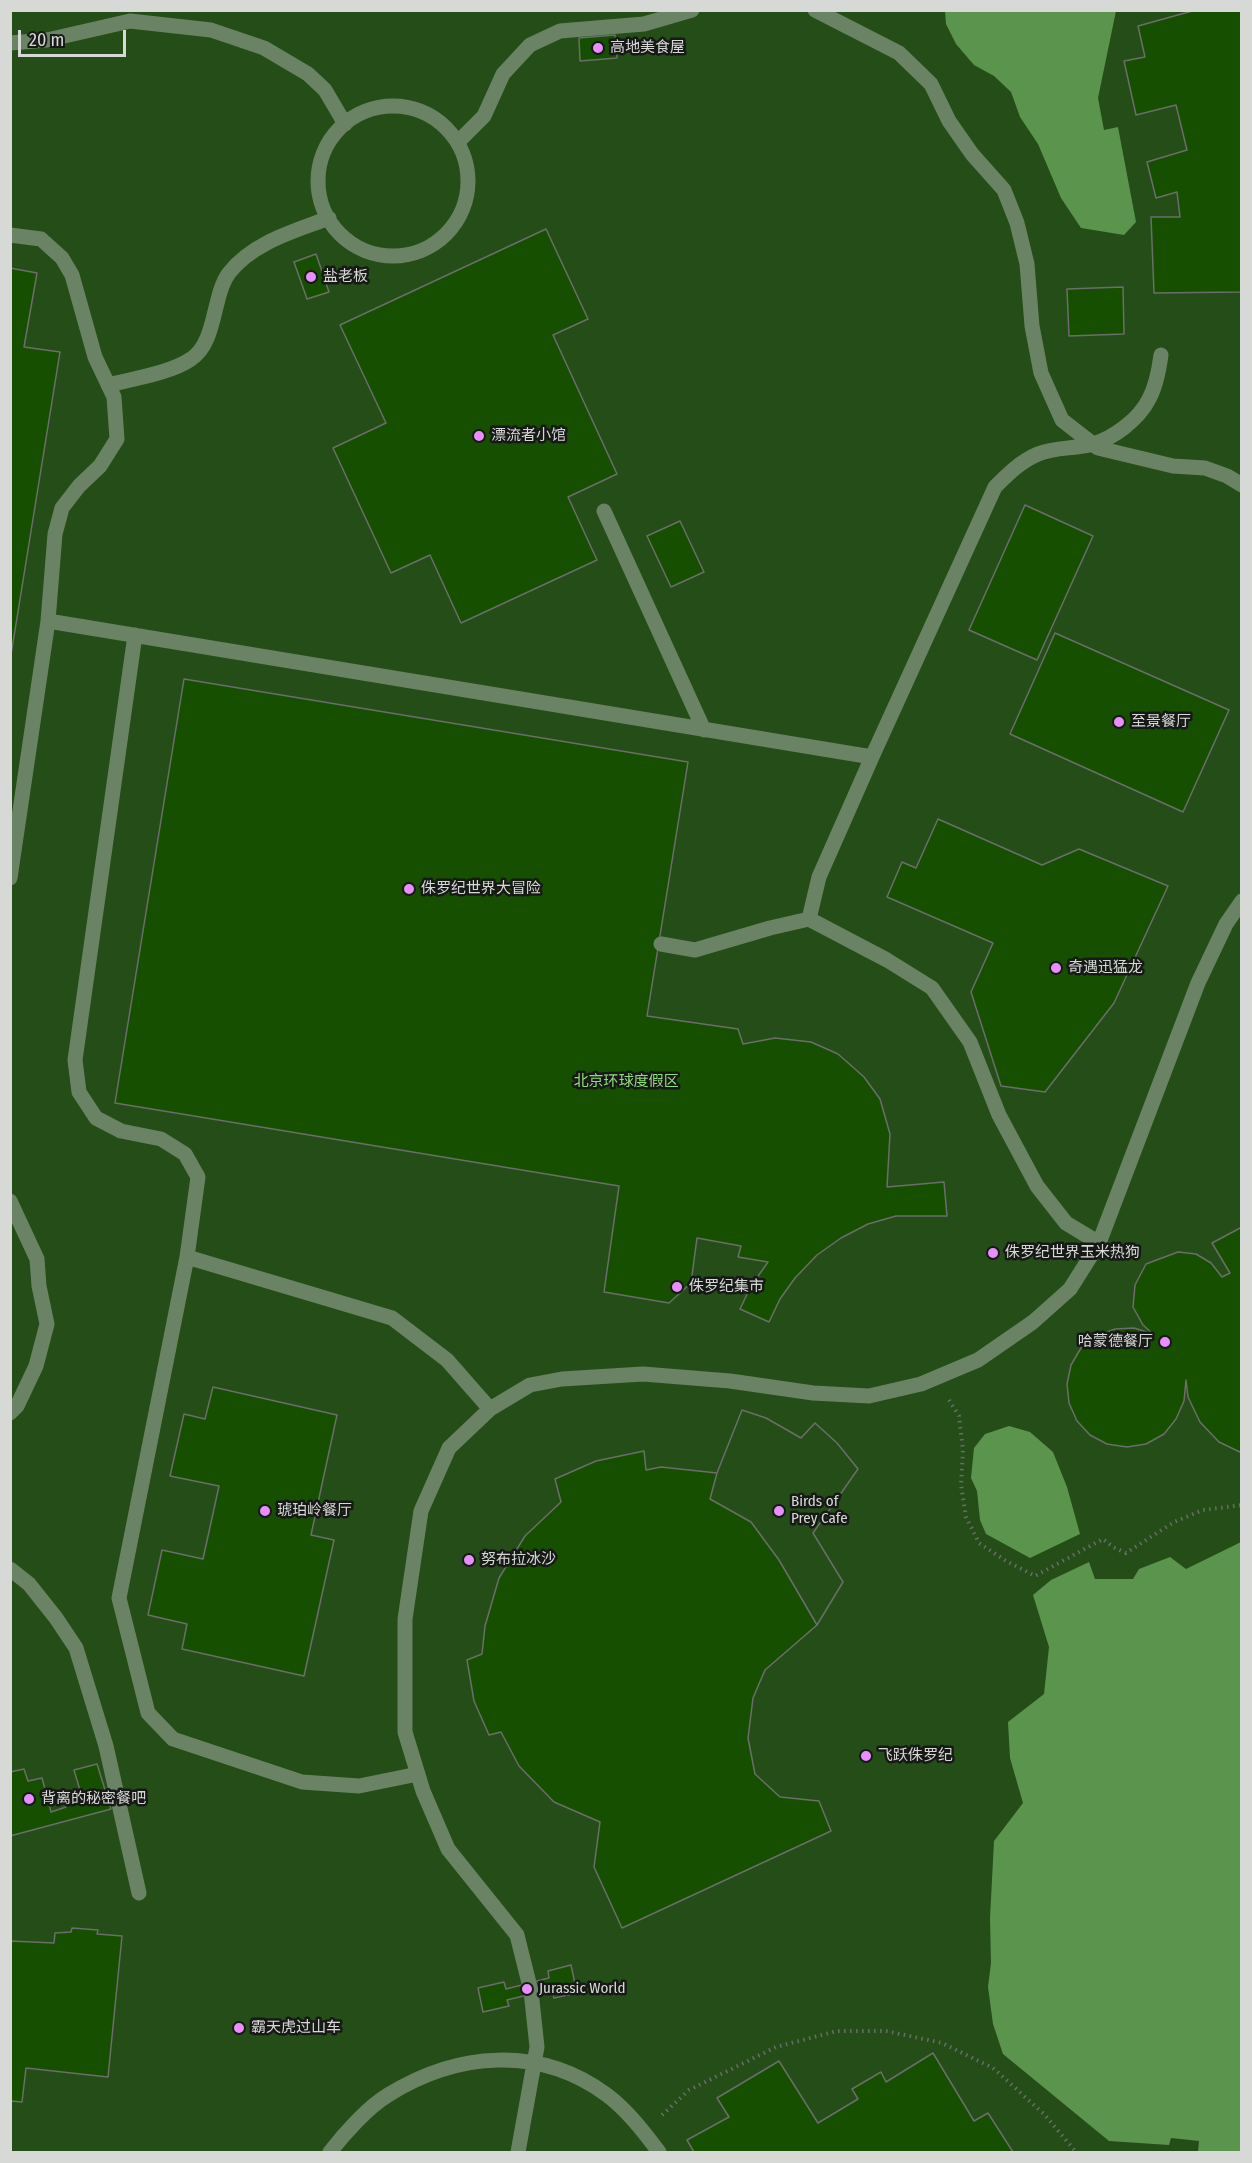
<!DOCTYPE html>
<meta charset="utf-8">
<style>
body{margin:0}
#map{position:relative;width:1252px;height:2163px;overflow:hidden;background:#2e312e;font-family:"Fira Sans Condensed",sans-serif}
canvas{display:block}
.frame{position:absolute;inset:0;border:12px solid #d7d9d7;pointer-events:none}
.scale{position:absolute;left:18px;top:30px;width:108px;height:27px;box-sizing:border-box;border:3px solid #d7d9d7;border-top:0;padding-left:8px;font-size:18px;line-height:21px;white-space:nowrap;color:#d7d9d7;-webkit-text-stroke:4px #171917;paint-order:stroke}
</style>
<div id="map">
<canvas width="1252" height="2163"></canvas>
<div class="frame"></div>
<div class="scale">20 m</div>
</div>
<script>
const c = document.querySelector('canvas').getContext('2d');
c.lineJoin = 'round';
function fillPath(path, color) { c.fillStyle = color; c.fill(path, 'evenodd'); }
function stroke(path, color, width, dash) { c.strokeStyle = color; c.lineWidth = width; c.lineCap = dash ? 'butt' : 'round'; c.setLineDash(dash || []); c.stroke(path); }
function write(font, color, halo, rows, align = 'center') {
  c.font = font + ' "Fira Sans Condensed","Noto Sans SC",sans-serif'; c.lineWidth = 5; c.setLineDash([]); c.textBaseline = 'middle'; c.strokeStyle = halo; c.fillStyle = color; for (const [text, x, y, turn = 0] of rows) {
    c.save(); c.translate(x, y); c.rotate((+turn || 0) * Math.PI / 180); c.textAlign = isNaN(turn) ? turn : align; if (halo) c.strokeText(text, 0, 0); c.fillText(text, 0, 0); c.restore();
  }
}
fillPath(new Path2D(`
 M 11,11 L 1241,11 L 1241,2152 L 11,2152 Z`), '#244d18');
fillPath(new Path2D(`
 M 945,11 L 1116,11 L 1098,98 L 1104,130 L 1118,127 L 1136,222 L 1124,235 L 1081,228 L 1061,198 L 1038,144 L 1020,117 L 1011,92 L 994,76 L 974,65 L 956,44 L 946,24 Z
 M 1009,1426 L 1030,1432 L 1053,1452 L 1067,1487 L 1080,1534 L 1030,1558 L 986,1534 L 980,1520 L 977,1491 L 971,1478 L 974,1448 L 985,1434 Z
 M 1241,1542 L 1241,2152 L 1198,2152 L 1199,2141 L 1171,2138 L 1169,2145 L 1109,2141 L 1003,2054 L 993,2024 L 988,1987 L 991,1963 L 990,1918 L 994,1841 L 1023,1803 L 1010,1758 L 1008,1722 L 1044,1694 L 1049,1647 L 1033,1595 L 1051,1580 L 1089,1562 L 1095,1579 L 1133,1579 L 1139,1569 L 1170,1557 L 1186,1569 Z`), '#5b944c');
const building = new Path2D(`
 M 1196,10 L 1242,10 L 1242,292 L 1154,293 L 1151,217 L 1180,217 L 1177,192 L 1156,198 L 1147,162 L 1187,150 L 1176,105 L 1136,115 L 1124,61 L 1145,57 L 1138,26 Z
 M 615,35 L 617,58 L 580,61 L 579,38 Z
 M 546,229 L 588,319 L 553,335 L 617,474 L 568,497 L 597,560 L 461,623 L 430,555 L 391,573 L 333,448 L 386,423 L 340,325 Z
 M 316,254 L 329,292 L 307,299 L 294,262 Z
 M 10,268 L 37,273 L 24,347 L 60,352 L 10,661 Z
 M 1123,287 L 1124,334 L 1069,336 L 1067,289 Z
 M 1025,505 L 1093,536 L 1037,660 L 969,630 Z
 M 680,521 L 704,572 L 671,587 L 647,536 Z
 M 1055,633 L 1229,710 L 1183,812 L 1010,734 Z
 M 184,679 L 688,762 L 647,1016 L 738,1029 L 743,1044 L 775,1038 L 811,1042 L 838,1054 L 864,1077 L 880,1099 L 890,1134 L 887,1187 L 944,1182 L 947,1216 L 896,1216 L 868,1224 L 841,1238 L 817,1255 L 795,1278 L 780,1299 L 769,1322 L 740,1309 L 751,1286 L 768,1262 L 738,1257 L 741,1246 L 697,1238 L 691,1283 L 669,1303 L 604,1292 L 619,1186 L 115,1103 Z
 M 938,819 L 1042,865 L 1079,849 L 1168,886 L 1114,1003 L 1045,1092 L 1001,1086 L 971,992 L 993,943 L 887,897 L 902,862 L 916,868 Z
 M 1242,1227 L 1242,1453 L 1219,1442 L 1200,1422 L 1188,1397 L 1186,1380 L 1184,1401 L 1176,1419 L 1164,1434 L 1146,1444 L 1127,1447 L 1107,1444 L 1090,1435 L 1077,1421 L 1069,1403 L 1067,1384 L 1071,1365 L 1081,1348 L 1097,1336 L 1115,1329 L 1134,1328 L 1153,1334 L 1143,1325 L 1133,1307 L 1135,1285 L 1146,1264 L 1178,1252 L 1196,1254 L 1211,1263 L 1222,1277 L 1230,1273 L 1212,1243 Z
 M 213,1387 L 337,1415 L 311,1535 L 334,1540 L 304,1676 L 182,1649 L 187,1624 L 148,1615 L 162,1550 L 203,1559 L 219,1486 L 170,1476 L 184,1414 L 205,1419 Z
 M 742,1410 L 766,1418 L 801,1438 L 815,1423 L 837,1443 L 858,1469 L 813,1533 L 843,1582 L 817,1625 L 765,1670 L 753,1698 L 748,1738 L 755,1774 L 780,1797 L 819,1801 L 831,1831 L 622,1928 L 594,1867 L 600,1822 L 554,1802 L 519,1766 L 501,1732 L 489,1735 L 474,1701 L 467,1660 L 482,1654 L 485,1626 L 499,1578 L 525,1536 L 561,1502 L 555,1479 L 596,1461 L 644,1451 L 646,1470 L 661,1467 L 717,1473 Z
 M 742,1410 L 766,1418 L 801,1438 L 815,1423 L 837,1443 L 858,1469 L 813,1533 L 843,1582 L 817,1625 L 779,1560 L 751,1522 L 710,1499 L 717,1473 Z
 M 97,1764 L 111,1809 L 10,1836 L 10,1772 L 24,1769 L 28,1781 L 42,1778 L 51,1812 L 66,1807 L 64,1802 L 82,1797 L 74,1770 Z
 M 72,1928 L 98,1930 L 97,1934 L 122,1936 L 108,2077 L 26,2068 L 22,2102 L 11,2101 L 10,2106 L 10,1941 L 54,1943 L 55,1933 L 71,1932 Z
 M 571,1965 L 577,1993 L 554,1998 L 552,1989 L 507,2000 L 509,2006 L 483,2012 L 478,1988 L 504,1982 L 506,1989 L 549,1978 L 548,1971 Z
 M 933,2053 L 974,2121 L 988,2113 L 1013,2152 L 694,2152 L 687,2140 L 729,2117 L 717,2098 L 779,2061 L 818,2123 L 858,2099 L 852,2089 L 881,2072 L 886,2082 Z`);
fillPath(building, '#174f00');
stroke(building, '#6b6e6a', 1.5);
stroke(new Path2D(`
 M 949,1400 L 959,1416 L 963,1450 L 961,1485 L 966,1517 L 979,1543 L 1006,1561 L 1035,1576 L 1103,1539 L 1113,1547 L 1126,1553 L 1174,1522 L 1203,1510 L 1242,1505
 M 662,2115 L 689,2090 L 776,2047 L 837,2031 L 886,2031 L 942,2043 L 993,2068 L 1044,2114 L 1076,2152`), '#6a6d6a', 4, [1.5, 4.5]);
stroke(new Path2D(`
 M 815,10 L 899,53 L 931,84 L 949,121 L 972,154 L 1004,190 L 1017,223 L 1027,264 L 1032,326 L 1041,373 L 1062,420 L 1098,448 L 1173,466 L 1205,468 L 1227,476 L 1242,485
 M 10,43 L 47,40 L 130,21 L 211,30 L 264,48 L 308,74 L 325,90 L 345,124
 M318 181a75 75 0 1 1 150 0a75 75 0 1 1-150 0Z
 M 458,142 L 484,116 L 503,74 L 530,45 L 560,31 L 644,24 L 692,10
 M 10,235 L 41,239 L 62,258 L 72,275 L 95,357 L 114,397 L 117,439 L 100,466 L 79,486 L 62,508 L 55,534 L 48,621 L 10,878
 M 108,385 C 132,379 171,373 191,359 C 217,342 212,296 229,273 C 253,242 295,231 329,218
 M 604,511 L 704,730
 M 48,621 L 872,757 L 995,487 C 1008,474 1021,461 1038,454 C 1055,447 1075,449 1093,444 C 1114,438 1139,419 1149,399 C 1156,386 1159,370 1161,355
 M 135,635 L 75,1060 L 79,1092 L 96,1118 L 121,1131 L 161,1139 L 185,1154 L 198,1177 L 187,1257 L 119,1598 L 148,1713 L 173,1739 L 302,1782 L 359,1786 L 418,1774
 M 872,757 L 819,877 L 809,919 L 887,960 L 932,988 L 970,1042 L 999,1115 L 1037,1186 L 1066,1223 L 1099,1243
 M 661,944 L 695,950 L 770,928 L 809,919
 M 10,1201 L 37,1259 L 39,1286 L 47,1324 L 36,1366 L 17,1406 L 10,1413
 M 187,1257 L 392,1318 L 447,1360 L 490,1409
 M 10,1569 L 29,1584 L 56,1618 L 76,1648 L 106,1746 L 139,1893
 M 330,2152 C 344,2134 368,2107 388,2095 C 457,2052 539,2045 607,2095 C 627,2110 644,2132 659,2152
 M 518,2152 L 537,2047 L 531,1991 L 517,1935 L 448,1849 L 423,1791 L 405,1732 L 405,1619 L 421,1511 L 449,1448 L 490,1409 L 530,1385 L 562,1379 L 643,1374 L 730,1381 L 813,1393 L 869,1396 L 921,1384 L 978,1360 L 1033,1322 L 1070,1289 L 1099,1243 L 1198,983 L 1226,924 L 1242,901`), '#6b8365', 15);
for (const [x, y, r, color] of [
 [598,48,6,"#e88eff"],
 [311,277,6,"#e88eff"],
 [479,436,6,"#e88eff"],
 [1119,722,6,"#e88eff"],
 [409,889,6,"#e88eff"],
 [1056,968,6,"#e88eff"],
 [993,1253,6,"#e88eff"],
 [677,1287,6,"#e88eff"],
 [1165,1342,6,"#e88eff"],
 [265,1511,6,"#e88eff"],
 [779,1511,6,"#e88eff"],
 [469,1560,6,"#e88eff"],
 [866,1756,6,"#e88eff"],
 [29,1799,6,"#e88eff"],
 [527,1989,6,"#e88eff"],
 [239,2028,6,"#e88eff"]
]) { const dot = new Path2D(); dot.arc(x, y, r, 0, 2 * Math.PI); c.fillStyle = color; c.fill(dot); stroke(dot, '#171917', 2); }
write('15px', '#d7d9d7', '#171917', [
 ["高地美食屋",610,48],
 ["盐老板",323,277],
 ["漂流者小馆",491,436],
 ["至景餐厅",1131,722],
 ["侏罗纪世界大冒险",421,889],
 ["奇遇迅猛龙",1068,968],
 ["侏罗纪世界玉米热狗",1005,1253],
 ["侏罗纪集市",689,1287],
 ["哈蒙德餐厅",1153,1342,"right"],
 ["Birds of",791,1502],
 ["Prey Cafe",791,1519],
 ["琥珀岭餐厅",277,1511],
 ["努布拉冰沙",481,1560],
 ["飞跃侏罗纪",878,1756],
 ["背离的秘密餐吧",41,1799],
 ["Jurassic World",539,1989],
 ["霸天虎过山车",251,2028]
], 'left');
write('15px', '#90dc7c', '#171917', [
 ["北京环球度假区",626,1082]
]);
</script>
